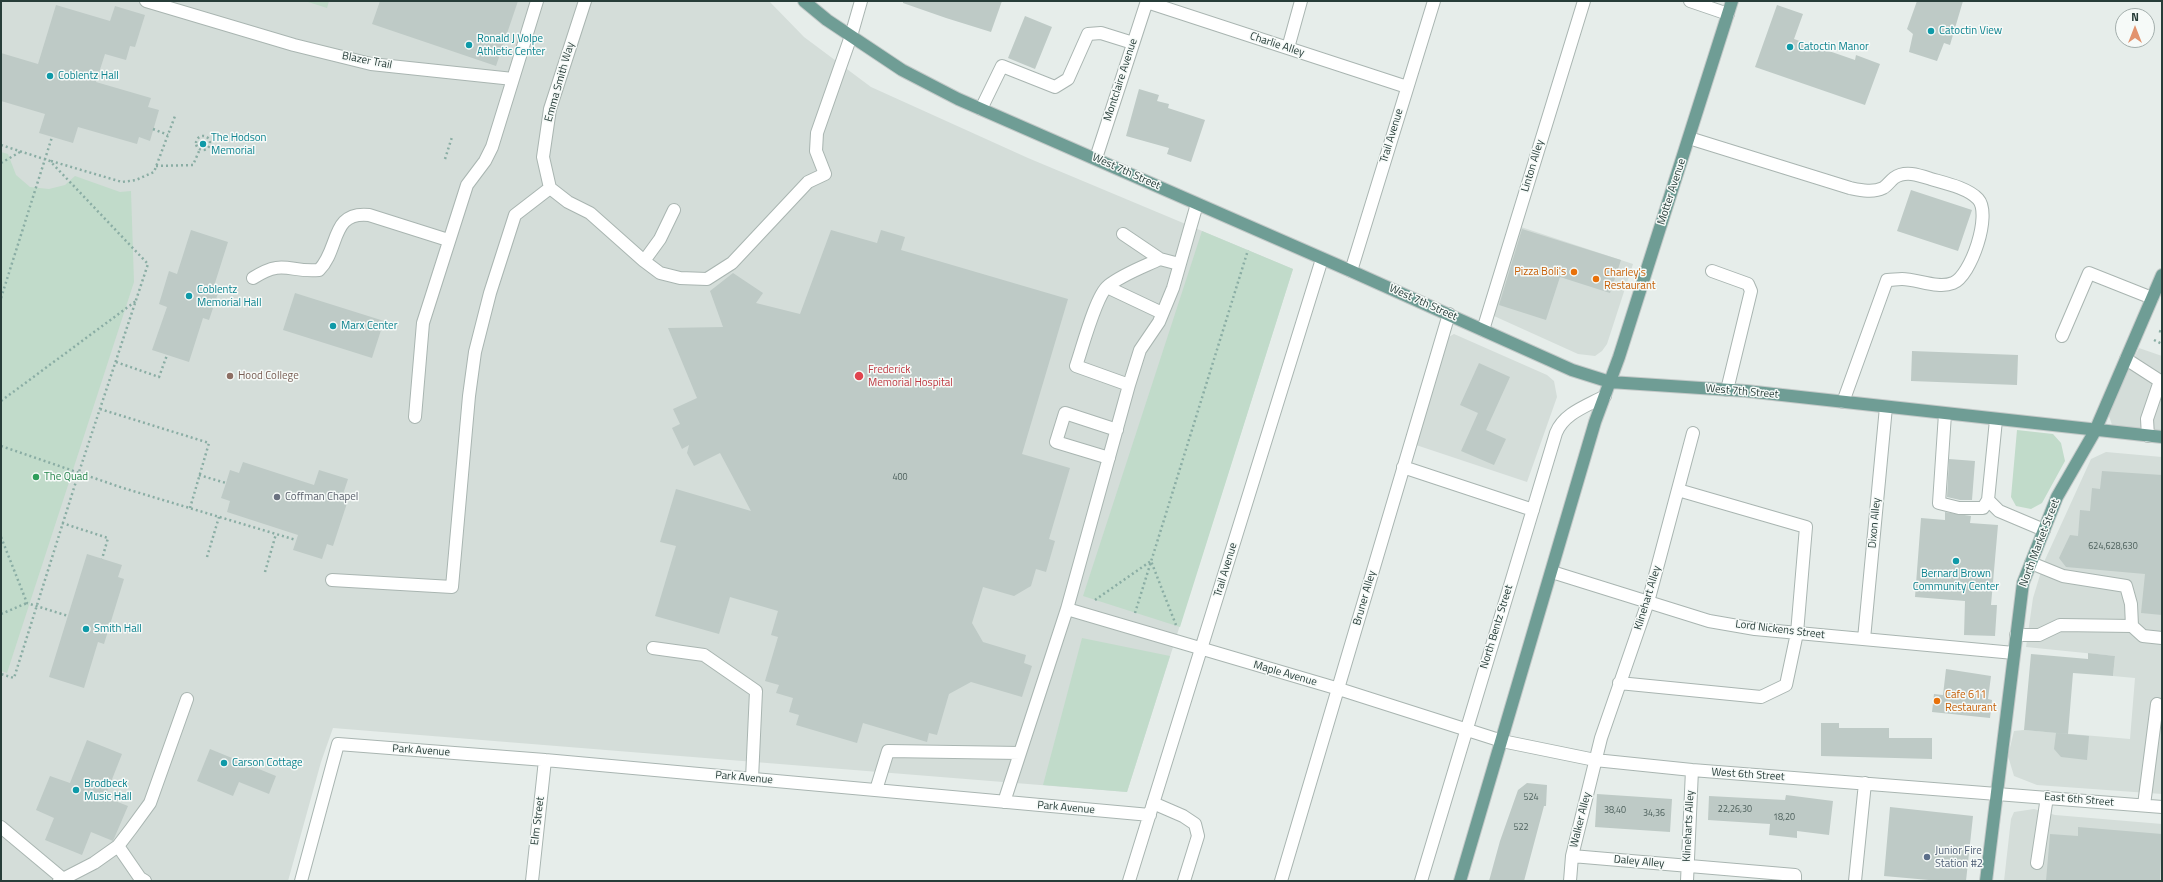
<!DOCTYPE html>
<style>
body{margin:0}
#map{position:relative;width:2163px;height:882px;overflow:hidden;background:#e6edea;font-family:"Titillium Web",sans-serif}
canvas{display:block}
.frame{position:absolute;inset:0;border:2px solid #273d39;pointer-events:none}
.north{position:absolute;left:2115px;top:8px;width:40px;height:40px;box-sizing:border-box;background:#f6faf8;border:1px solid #a3aeac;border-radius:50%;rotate:0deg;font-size:11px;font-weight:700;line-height:16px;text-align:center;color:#273d39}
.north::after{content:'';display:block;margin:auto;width:14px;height:18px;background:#e2936e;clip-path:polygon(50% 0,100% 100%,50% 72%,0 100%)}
</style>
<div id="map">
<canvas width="2163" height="882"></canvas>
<div class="frame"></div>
<div class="north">N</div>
</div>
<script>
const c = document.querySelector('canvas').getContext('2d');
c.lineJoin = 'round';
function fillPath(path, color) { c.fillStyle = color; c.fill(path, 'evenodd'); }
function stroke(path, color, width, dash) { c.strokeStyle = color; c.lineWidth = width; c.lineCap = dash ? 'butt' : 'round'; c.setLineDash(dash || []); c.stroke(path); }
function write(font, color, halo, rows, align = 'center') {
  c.font = font + ' "Titillium Web",sans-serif'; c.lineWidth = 3; c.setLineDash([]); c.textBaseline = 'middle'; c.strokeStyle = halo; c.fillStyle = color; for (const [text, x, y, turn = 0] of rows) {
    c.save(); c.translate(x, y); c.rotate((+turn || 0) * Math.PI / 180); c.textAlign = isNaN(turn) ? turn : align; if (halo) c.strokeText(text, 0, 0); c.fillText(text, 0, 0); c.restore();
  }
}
fillPath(new Path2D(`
 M 1,1 L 769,1 L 804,37 L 871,87 L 1028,158 L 1293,269 L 1127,792 L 333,728 L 321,762 L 288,881 L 1,881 Z
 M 1521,227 L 1633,264 L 1607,344 L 1602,351 L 1595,356 L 1578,354 L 1494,316 Z
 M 1454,334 L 1547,375 L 1554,381 L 1557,397 L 1527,482 L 1416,445 L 1447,338 Z
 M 2139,348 L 2162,356 L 2162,432 L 2113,428 L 2108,413 Z
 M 2106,452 L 2162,457 L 2162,794 L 2037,785 L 2014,776 L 2008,756 L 2014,731 L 2024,730 L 2130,739 L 2135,678 L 2113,676 L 2115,656 L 2026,647 L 2033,598 L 2044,562 L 2091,459 Z
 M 2034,809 L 2055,815 L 2162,824 L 2162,881 L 2004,881 L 2011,819 L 2014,812 Z`), '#d4ddd9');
fillPath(new Path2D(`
 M 305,1 L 329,1 L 327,8 Z
 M 1,152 L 8,154 L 16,175 L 30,187 L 49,189 L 65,185 L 75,176 L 120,192 L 131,191 L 134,282 L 7,673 L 1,671 Z
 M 1202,231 L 1293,269 L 1180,627 L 1083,596 Z
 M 2017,430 L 2053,434 L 2061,443 L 2065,461 L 2042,503 L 2031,509 L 2016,506 L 2011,497 Z
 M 1082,638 L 1170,656 L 1127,792 L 1043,785 Z`), '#c1dbca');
fillPath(new Path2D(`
 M 380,1 L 518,1 L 496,66 L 372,24 Z
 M 903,1 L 1002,1 L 991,32 L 946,18 L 903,3 Z
 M 1917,1 L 1963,1 L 1950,45 L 1944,43 L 1937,61 L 1909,52 L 1913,34 L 1907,29 Z
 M 56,5 L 110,21 L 115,6 L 145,15 L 135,47 L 130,46 L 126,60 L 105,54 L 96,82 L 151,98 L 148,107 L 159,110 L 150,141 L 139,137 L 137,144 L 78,127 L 73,143 L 39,133 L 45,114 L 1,101 L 1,53 L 38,64 Z
 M 1777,5 L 1803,14 L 1794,39 L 1855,60 L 1856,55 L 1880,64 L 1865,105 L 1755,67 Z
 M 1025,16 L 1052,27 L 1035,69 L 1008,58 Z
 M 1139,89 L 1159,95 L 1157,101 L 1169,104 L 1168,108 L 1205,120 L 1191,162 L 1167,154 L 1169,148 L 1126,136 Z
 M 1911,190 L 1972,210 L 1958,251 L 1897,231 Z
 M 1522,229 L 1621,260 L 1610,293 L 1560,277 L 1546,320 L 1499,305 Z
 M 191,230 L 228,242 L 214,286 L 220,287 L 209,320 L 203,318 L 189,362 L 152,350 L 167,307 L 159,304 L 169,271 L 177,274 Z
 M 831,230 L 877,243 L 881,230 L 905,237 L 901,250 L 1068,299 L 1022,454 L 1070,468 L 1049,539 L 1055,541 L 1046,572 L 1036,569 L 1031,586 L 1014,596 L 983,587 L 972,623 L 983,642 L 1026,655 L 1024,663 L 1032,666 L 1022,697 L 971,682 L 949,694 L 937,735 L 929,733 L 927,742 L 863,723 L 857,743 L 796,725 L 799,715 L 789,712 L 793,698 L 776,693 L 779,685 L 765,681 L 778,637 L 771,635 L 778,611 L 730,597 L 719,634 L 655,616 L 676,546 L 660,542 L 676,489 L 751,511 L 720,453 L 694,466 L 687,453 L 689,445 L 682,449 L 672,428 L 680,424 L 673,409 L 697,398 L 668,328 L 723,327 L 710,291 L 733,273 L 763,293 L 756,303 L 800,314 Z
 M 295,293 L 384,321 L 372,358 L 283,330 Z
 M 1912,351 L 2018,355 L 2017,385 L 1911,381 Z
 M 1479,363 L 1510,377 L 1486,430 L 1506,439 L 1494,465 L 1461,451 L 1478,413 L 1460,405 Z
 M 1949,459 L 1975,461 L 1972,500 L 1960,500 L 1947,497 Z
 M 243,462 L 314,485 L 319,470 L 348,479 L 343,494 L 349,497 L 333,546 L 327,544 L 322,559 L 293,550 L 298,535 L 227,512 L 230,501 L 221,498 L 226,483 L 230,470 L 239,473 Z
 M 2102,471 L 2162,475 L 2162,615 L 2141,613 L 2145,574 L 2066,567 L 2059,558 L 2070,535 L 2078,536 L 2080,510 L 2090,511 L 2092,488 L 2100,489 Z
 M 1945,512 L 1971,516 L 1970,523 L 1998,525 L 1991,605 L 1997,605 L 1995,636 L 1964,635 L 1965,601 L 1915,597 L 1921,518 L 1945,520 Z
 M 87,554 L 122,565 L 118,577 L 124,579 L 104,644 L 98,642 L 84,688 L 49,677 Z
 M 2088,653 L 2115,656 L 2113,676 L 2073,673 L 2068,734 L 2024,730 L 2031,654 L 2088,659 Z
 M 1946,669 L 1991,676 L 1988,699 L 1992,700 L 1990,718 L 1932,712 L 1934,694 L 1943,695 Z
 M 1821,723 L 1839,723 L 1839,728 L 1889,728 L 1889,738 L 1932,738 L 1932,759 L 1821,756 Z
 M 2056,733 L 2089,736 L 2087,760 L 2061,757 L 2054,749 Z
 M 87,740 L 122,754 L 105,797 L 128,806 L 113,841 L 91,832 L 82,855 L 45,840 L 54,818 L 36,810 L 50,776 L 70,783 Z
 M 210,749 L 276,776 L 269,794 L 239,782 L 233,796 L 197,781 Z
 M 1527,783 L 1547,785 L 1546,806 L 1544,806 L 1524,881 L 1489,881 L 1500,841 L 1518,790 Z
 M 1597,794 L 1672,799 L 1670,832 L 1595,827 Z
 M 1786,795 L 1833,801 L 1829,835 L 1797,831 L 1797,838 L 1769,835 L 1770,824 L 1708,820 L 1709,796 L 1785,800 Z
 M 1890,807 L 1973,816 L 1966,881 L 1940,881 L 1884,876 Z
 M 2078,827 L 2162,834 L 2160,881 L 2046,881 L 2050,834 L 2078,836 Z`), '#becac6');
const minor = new Path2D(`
 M 146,1 L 294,45 L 371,64 L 513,79 L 537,1
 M 1690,1 L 1728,14
 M 1147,2 L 1407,87
 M 1288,48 L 1301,1
 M 981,109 L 1002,66 L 1055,87 L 1068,79 L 1088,34 L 1101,33 L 1133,43
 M 1689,138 L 1850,188 C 1860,190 1873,193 1883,188 C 1887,186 1890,181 1894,178 C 1905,170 1919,175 1931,179 C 1945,183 1968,188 1978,199 C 1992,214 1971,276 1953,283 C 1938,289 1917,279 1902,279 C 1897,279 1892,280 1887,280 L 1843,402
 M 1096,158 L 1147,1
 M 550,188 L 543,157 L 550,109 L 585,1
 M 550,188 L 568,202 L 590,213 L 644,261 L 660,239 L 674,210
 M 1123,234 L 1160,259 L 1179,264
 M 644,261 L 660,273 L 680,278 L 707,279 L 732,263 L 808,182 L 825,174 L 816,151 L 817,133 L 851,36 L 861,1
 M 1351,271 L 1434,1
 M 1712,271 L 1748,284 L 1751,291 L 1727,390
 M 253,278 C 284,258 289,273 319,270 C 340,249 330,211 369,215 L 448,240
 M 1107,287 L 1162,313
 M 1483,330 L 1584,1
 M 2062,336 L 2089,273 L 2152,298
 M 2126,359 L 2160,381 L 2147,419 L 2148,436
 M 1129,385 L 1076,366 C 1082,349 1096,295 1108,286 C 1123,274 1143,267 1160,259
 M 1945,414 L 1939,503 L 1959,508 L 1983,508 L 1988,500 L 1996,420
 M 415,417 L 423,323 L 467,185 L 485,161 L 492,147 L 513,79
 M 1109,458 L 1056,442 L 1065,413 L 1117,430
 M 1403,467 L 1533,510
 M 1988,500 L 1999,511 L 2044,530
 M 2031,563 L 2063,576 L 2126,586 L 2131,604 L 2132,626 L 2143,636 L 2162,638
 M 1552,572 L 1709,621 L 1755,629 L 2014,653
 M 332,580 L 452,587 L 469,396 L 475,352 L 490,293 L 515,215 L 550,188
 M 1067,609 L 1339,689 L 1502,741 L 1595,760 L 1692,770 L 2162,807
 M 2016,635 L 2039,635 L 2060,625 L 2132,626
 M 1864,639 L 1886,407
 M 653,648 L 704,655 L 756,691 L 752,779
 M 1619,683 L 1761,697 L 1786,685 L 1797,633 L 1806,527 L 1678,490
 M 876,790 L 888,751 L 1020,753
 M 1004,802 L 1067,609 L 1129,385 L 1140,350 L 1159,322 L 1173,288 L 1197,204
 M 1153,803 L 1183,816 L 1195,824 L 1198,836 L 1184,881
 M 2144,805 L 2157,704
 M 1,827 L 62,878
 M 118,846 L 140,878 L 145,881
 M 1572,856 L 1795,875 L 1795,881
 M 2037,863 L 2047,797
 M 59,881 L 94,863 L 118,846 L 131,829 L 150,803 L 187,699
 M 301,881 L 338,744 L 545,760 L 1150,815
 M 532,881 L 545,760
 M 1129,881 L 1322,259
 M 1281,881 L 1449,314
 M 1421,881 L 1556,433 C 1564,413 1587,406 1605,396
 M 1570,881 L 1572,856 L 1601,738 L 1648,602 L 1693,433
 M 1687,881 L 1692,770
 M 1855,881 L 1865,783`);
const major = new Path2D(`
 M 804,1 L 827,20 L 902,70 L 958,99 L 1351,271 L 1572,370 L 1610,382 L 1746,391 L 2162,437
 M 1460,881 L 1595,422 L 1619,357 L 1732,1
 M 1986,881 L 2023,583 L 2057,497 L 2095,431 L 2162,275`);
stroke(minor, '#a9b5b1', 14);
stroke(major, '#c3c9c8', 14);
stroke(new Path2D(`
 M 153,129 L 168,135
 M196 143a7 7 0 1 1 14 0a7 7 0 1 1-14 0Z
 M 1,145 L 50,161 L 148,264 L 79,472 L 14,678 L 1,674
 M 445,159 L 452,137
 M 51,161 L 122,182 L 136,180 L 154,172 L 175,116
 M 1,163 L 20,152
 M 156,166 L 193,165 L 200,149
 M 1,298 L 52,137
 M 2159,331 L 2162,332
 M 2154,340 L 2162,344
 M 116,362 L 159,377 L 167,355
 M 1,401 L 136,301
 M 100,409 L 209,443 L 190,508
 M 1,446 L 123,488 L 296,540
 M 199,475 L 226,483
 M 62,523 L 108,538 L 102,559
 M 1,537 L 27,603 L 68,616
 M 207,557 L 219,517
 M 265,572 L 276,534
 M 1095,600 L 1151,561 L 1176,625
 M 1135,613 L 1248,250
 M 1,614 L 27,603`), '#8aada4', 2.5, [2, 3]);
stroke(minor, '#fff', 12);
stroke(major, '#6f9d95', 12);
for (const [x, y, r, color] of [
 [1931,31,4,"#0f9aa8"],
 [469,45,4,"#0f9aa8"],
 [1790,47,4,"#0f9aa8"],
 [50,76,4,"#0f9aa8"],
 [203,144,4,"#0f9aa8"],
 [1574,272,4,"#e8710a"],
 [1596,279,4,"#e8710a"],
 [189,296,4,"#0f9aa8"],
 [333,326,4,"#0f9aa8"],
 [230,376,4,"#8d6e63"],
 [859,376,5,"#e0444e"],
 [36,477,4,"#2e9e5b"],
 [277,497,4,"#6b7280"],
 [1956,561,4,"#0f9aa8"],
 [86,629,4,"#0f9aa8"],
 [1937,701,4,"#e8710a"],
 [224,763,4,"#0f9aa8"],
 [76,790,4,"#0f9aa8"],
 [1927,857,4,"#5c6f8a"]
]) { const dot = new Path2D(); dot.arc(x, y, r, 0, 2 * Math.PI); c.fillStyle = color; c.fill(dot); stroke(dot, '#f6faf8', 1.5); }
write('9px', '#4d605c', null, [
 ["400",900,478],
 ["624,628,630",2113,547],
 ["524",1531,798],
 ["22,26,30",1735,810],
 ["38,40",1615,811],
 ["34,36",1654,814],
 ["18,20",1784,818],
 ["522",1521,828]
]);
write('11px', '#0d838f', '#f6faf8', [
 ["Catoctin View",1939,31],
 ["Ronald J Volpe",477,39],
 ["Athletic Center",477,52],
 ["Catoctin Manor",1798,47],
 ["Coblentz Hall",58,76],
 ["The Hodson",211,138],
 ["Memorial",211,151],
 ["Coblentz",197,290],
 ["Memorial Hall",197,303],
 ["Marx Center",341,326],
 ["Bernard Brown",1956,574,"center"],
 ["Community Center",1956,587,"center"],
 ["Smith Hall",94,629],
 ["Carson Cottage",232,763],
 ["Brodbeck",84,784],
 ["Music Hall",84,797]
], 'left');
write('11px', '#273d39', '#f6faf8', [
 ["Charlie Alley",1277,45,18],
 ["Blazer Trail",367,61,11],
 ["Montclaire Avenue",1121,80,-72],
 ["Emma Smith Way",560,82,-74],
 ["Trail Avenue",1392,136,-73],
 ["Linton Alley",1533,166,-73],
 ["West 7th Street",1126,172,24],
 ["Motter Avenue",1672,192,-72],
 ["West 7th Street",1423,303,24],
 ["West 7th Street",1742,392,5],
 ["Dixon Alley",1875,523,-85],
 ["North Market Street",2040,543,-69],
 ["Trail Avenue",1226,570,-73],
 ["Bruner Alley",1365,598,-74],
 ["Klinehart Alley",1648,598,-73],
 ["North Bentz Street",1497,627,-73],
 ["Lord Nickens Street",1780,630,7],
 ["Maple Avenue",1285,674,16],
 ["Park Avenue",421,751,4],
 ["West 6th Street",1748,775,4],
 ["Park Avenue",744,778,5],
 ["East 6th Street",2079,800,5],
 ["Park Avenue",1066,808,5],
 ["Walker Alley",1581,820,-76],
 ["Elm Street",538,821,-83],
 ["Klineharts Alley",1689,826,-87],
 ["Daley Alley",1639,862,5]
]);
write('11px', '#c56008', '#f6faf8', [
 ["Pizza Boli's",1566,272,"right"],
 ["Charley's",1604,273],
 ["Restaurant",1604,286],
 ["Cafe 611",1945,695],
 ["Restaurant",1945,708]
], 'left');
write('11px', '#be3a42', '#f6faf8', [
 ["Frederick",868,370],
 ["Memorial Hospital",868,383]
], 'left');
write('11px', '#785e54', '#f6faf8', [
 ["Hood College",238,376]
], 'left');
write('11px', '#27864d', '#f6faf8', [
 ["The Quad",44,477]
], 'left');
write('11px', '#5b616d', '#f6faf8', [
 ["Coffman Chapel",285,497]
], 'left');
write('11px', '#4e5e75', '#f6faf8', [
 ["Junior Fire",1935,851],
 ["Station #2",1935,864]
], 'left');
</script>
